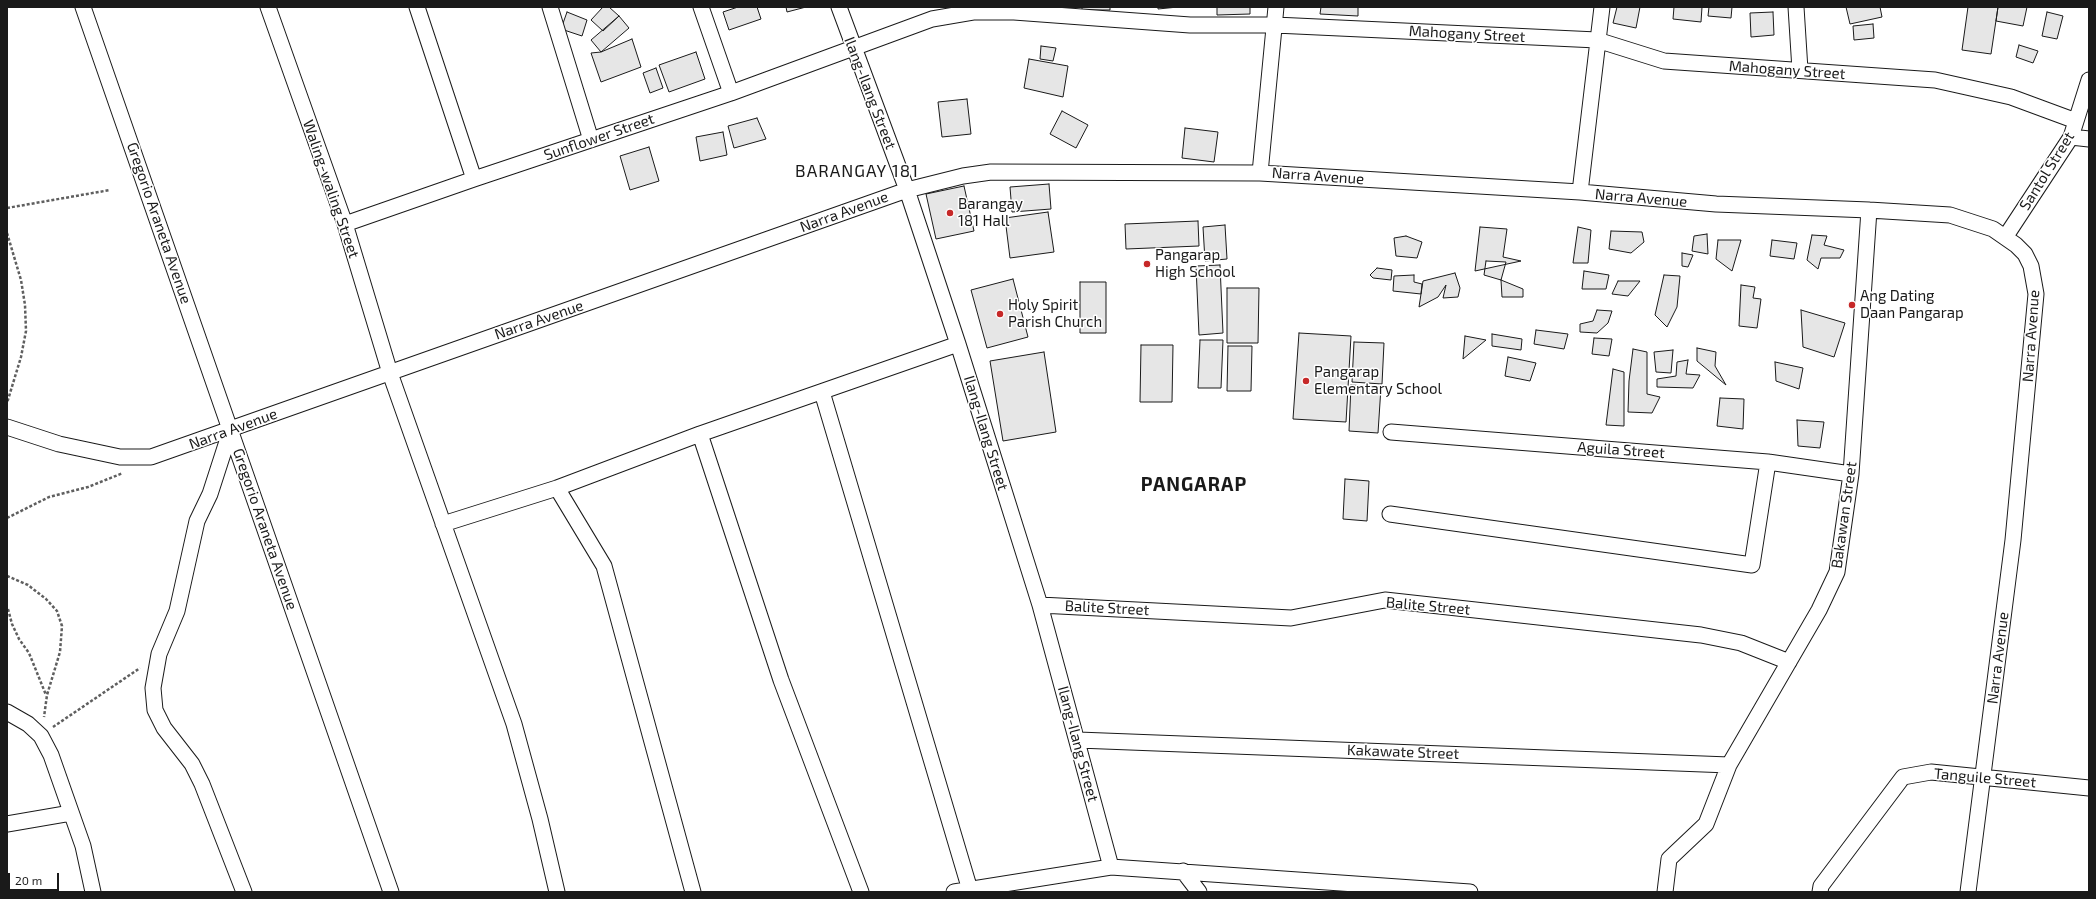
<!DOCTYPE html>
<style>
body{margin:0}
#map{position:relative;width:2096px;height:899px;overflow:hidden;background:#fff;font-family:"Exo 2",sans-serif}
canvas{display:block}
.frame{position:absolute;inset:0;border:8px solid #1a1a1a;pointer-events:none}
.scale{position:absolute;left:8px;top:873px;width:51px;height:18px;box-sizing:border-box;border:2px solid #1a1a1a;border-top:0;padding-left:5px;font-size:12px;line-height:14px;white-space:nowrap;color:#1a1a1a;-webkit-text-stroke:3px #fff;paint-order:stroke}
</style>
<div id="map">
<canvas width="2096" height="899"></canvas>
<div class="frame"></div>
<div class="scale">20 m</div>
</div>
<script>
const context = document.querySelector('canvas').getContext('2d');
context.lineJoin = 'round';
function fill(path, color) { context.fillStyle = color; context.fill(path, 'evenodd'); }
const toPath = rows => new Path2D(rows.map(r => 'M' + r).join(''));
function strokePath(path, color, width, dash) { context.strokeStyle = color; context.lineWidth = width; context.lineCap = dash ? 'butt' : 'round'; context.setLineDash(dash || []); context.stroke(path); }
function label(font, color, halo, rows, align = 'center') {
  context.font = font + ' "Exo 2",sans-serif'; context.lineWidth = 3; context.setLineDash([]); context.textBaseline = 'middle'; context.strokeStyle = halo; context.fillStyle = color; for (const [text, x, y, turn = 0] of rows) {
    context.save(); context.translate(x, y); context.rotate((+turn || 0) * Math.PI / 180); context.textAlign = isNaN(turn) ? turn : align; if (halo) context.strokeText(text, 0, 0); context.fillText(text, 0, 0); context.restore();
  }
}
const building = toPath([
 [603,7,609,7,619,16,603,31,591,20,603,7],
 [738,7,757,7,761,19,729,30,723,12,738,7],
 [786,7,806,7,787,12,786,7],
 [1082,7,1110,7,1110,10,1082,10,1082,7],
 [1158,7,1178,7,1158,9,1158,7],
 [1217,7,1250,7,1250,14,1217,15,1217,7],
 [1321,7,1358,7,1358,16,1320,14,1321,7],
 [1617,7,1640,7,1636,28,1613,23,1617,7],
 [1674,7,1702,7,1701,22,1673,19,1674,7],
 [1709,7,1732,7,1731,18,1708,16,1709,7],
 [1846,7,1880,7,1882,17,1850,24,1846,7],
 [1968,7,1998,7,1991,54,1962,50,1968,7],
 [1998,7,2027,7,2023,26,1996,21,1998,7],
 [567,12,587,20,582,36,561,29,567,12],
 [1773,12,1774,35,1751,37,1750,13,1773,12],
 [2047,12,2063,16,2057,39,2042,36,2047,12],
 [619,16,629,28,601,52,591,40,619,16],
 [1873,24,1874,38,1854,40,1853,26,1873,24],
 [632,39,641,67,601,82,591,53,601,52,632,39],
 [2019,45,2038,51,2033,63,2016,57,2019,45],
 [1041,46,1056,48,1053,61,1040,59,1041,46],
 [696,52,705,79,669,92,659,65,696,52],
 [1029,59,1068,66,1063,97,1024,88,1029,59],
 [656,68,663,88,650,93,643,73,656,68],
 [967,99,971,134,942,137,938,102,967,99],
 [1062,111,1088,125,1076,148,1050,134,1062,111],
 [757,118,766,139,734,148,728,126,757,118],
 [1185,128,1218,132,1214,162,1182,158,1185,128],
 [723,132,727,155,700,161,696,137,723,132],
 [649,147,659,181,630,190,620,156,649,147],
 [1049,184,1051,209,1012,212,1010,187,1049,184],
 [964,186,974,231,936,239,926,194,964,186],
 [1048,212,1054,252,1010,258,1005,218,1048,212],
 [1198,221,1199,246,1126,249,1125,224,1198,221],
 [1225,225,1227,259,1205,261,1203,227,1225,225],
 [1480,227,1507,229,1503,257,1521,261,1475,271,1480,227],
 [1578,227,1591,230,1588,263,1573,263,1578,227],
 [1611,231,1642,232,1644,242,1631,253,1609,249,1611,231],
 [1707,234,1708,254,1692,251,1694,236,1707,234],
 [1812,235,1827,236,1824,245,1844,250,1840,258,1821,258,1818,269,1807,260,1812,235],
 [1406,236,1422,242,1417,258,1396,256,1394,238,1406,236],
 [1718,240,1741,240,1732,271,1716,259,1718,240],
 [1772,240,1797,243,1794,259,1770,256,1772,240],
 [1682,253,1693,255,1688,267,1682,266,1682,253],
 [1486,261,1506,262,1501,280,1484,275,1486,261],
 [1220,265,1223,333,1199,335,1196,266,1220,265],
 [1377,268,1392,270,1391,280,1373,278,1370,275,1377,268],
 [1584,271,1609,275,1606,289,1582,289,1584,271],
 [1455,273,1460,288,1458,297,1443,298,1446,285,1438,297,1419,307,1423,281,1455,273],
 [1414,275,1414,282,1422,284,1421,294,1393,291,1394,276,1414,275],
 [1664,275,1680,276,1677,307,1667,327,1655,315,1664,275],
 [1013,279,1028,337,987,348,971,290,1013,279],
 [1501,280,1523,289,1523,297,1502,297,1501,280],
 [1618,281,1640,281,1628,296,1612,294,1618,281],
 [1080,282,1106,282,1106,333,1080,333,1080,282],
 [1741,285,1755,287,1753,298,1761,299,1757,328,1739,326,1741,285],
 [1227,288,1259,288,1258,343,1227,343,1227,288],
 [1597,310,1612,311,1608,323,1597,333,1580,332,1580,324,1593,321,1597,310],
 [1801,310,1845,323,1834,357,1803,347,1801,310],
 [1536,330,1568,334,1564,349,1534,344,1536,330],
 [1299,333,1351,336,1346,422,1293,419,1299,333],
 [1492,334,1522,339,1521,350,1492,346,1492,334],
 [1465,336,1486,340,1463,359,1465,336],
 [1594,338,1612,339,1609,356,1592,354,1594,338],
 [1200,340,1223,340,1221,388,1198,388,1200,340],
 [1354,342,1384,343,1382,384,1352,382,1354,342],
 [1141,345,1173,345,1172,402,1140,402,1141,345],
 [1228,346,1252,346,1251,391,1227,391,1228,346],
 [1697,348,1716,352,1715,366,1726,385,1697,361,1697,348],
 [1633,349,1647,352,1647,394,1660,397,1652,413,1628,412,1629,381,1633,349],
 [1673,350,1671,373,1656,372,1654,352,1673,350],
 [1044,352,1056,432,1003,441,990,361,1044,352],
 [1508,357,1536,363,1530,381,1505,376,1508,357],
 [1688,360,1686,374,1700,375,1693,388,1657,387,1657,379,1676,376,1677,362,1688,360],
 [1775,362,1803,368,1799,389,1776,381,1775,362],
 [1613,369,1624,372,1624,426,1606,425,1613,369],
 [1351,385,1381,387,1378,433,1349,431,1351,385],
 [1720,398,1744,399,1743,429,1717,426,1720,398],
 [1797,420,1824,422,1820,448,1798,446,1797,420],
 [1345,479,1369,481,1367,521,1343,519,1345,479]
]);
const path = toPath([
 [7,208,110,190],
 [7,233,21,280,25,305,26,331,21,357,7,403],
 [7,518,49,497,88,487,123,473],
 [7,576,28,585,46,599,57,611,62,626,60,652,47,695,44,717],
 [8,609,12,624,19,639,29,653,46,695],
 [53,727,140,668]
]);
const minor = toPath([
 [83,7,391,892],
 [268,7,345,224,390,373,514,724,540,819,557,892],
 [417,7,474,179],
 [550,7,591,140],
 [701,7,731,93],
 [839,7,907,190,958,344,1040,605,1111,867],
 [1796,7,1800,70],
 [2071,137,2089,139],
 [1260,173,1276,7],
 [1580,192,1602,7],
 [345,224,474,179,731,93,932,19,973,12,1014,12,1190,25,1275,25,1597,40,1664,61,1935,80,2011,97,2076,121],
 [2006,236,2071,137,2089,80],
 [822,392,970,890],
 [7,427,59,444,120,457,151,457,907,190,963,176,991,172,1260,173,1580,192,1716,204,1869,210,1950,215,1993,229,2016,245,2025,254,2031,266,2036,294,2013,540,1968,892],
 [231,429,210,494,197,521,177,611,159,654,153,688,155,710,164,728,192,764,202,784,244,892],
 [1391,432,1768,462,1851,474],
 [700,434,781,680,861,892],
 [557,488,604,566,693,892],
 [1390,514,1752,565,1768,462],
 [443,524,557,488,700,434,958,344],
 [1040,605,1291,618,1385,600,1701,635,1741,643,1789,662],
 [7,712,28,724,41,736,51,755,83,846,93,892],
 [1078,740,1729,765],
 [7,824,71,813],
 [1183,871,1199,892],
 [954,892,1111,867,1470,892],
 [1665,892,1669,859,1706,824,1729,765,1819,610,1837,572,1851,474,1869,210],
 [1820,892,1821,886,1903,777,1931,772,2089,788]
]);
const markers = [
 [950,213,4,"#c62828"],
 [1147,264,4,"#c62828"],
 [1852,305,4,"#c62828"],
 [1000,314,4,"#c62828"],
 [1306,381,4,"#c62828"]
];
const streetNames = [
 ["Mahogany Street",1467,34,3],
 ["Mahogany Street",1787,70,4],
 ["Ilang-Ilang Street",870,93,69],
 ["Sunflower Street",599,137,-19],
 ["Santol Street",2047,171,-58],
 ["Narra Avenue",1318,176,4],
 ["Waling-waling Street",331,189,71],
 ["Narra Avenue",1641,198,5],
 ["Narra Avenue",844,212,-20],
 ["Gregorio Araneta Avenue",159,223,71],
 ["Narra Avenue",539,320,-19],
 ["Narra Avenue",2031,336,-86],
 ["Narra Avenue",233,429,-20],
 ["Ilang-Ilang Street",986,433,73],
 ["Aguila Street",1621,450,4],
 ["Bakawan Street",1844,515,-82],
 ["Gregorio Araneta Avenue",265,529,71],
 ["Balite Street",1428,606,5],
 ["Balite Street",1107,608,3],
 ["Narra Avenue",1998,658,-83],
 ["Ilang-Ilang Street",1078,744,75],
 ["Kakawate Street",1403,752,2],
 ["Tanguile Street",1985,778,5]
];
const poiNames = [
 ["Barangay",958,204],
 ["181 Hall",958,221],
 ["Pangarap",1155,255],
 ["High School",1155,272],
 ["Ang Dating",1860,296],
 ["Daan Pangarap",1860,313],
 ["Holy Spirit",1008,305],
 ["Parish Church",1008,322],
 ["Pangarap",1314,372],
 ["Elementary School",1314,389]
];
const quarterNames = [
 ["BARANGAY 181",857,171]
];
const districtNames = [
 ["PANGARAP",1194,485]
];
fill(building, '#e6e6e6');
strokePath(building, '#1a1a1a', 1);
strokePath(minor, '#1a1a1a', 17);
strokePath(path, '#5f5f5f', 2.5, [3, 2]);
strokePath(minor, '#fff', 15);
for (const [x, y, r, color] of markers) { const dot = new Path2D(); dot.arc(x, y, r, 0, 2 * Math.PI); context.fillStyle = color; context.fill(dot); strokePath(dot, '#fff', 1.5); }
label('15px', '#1a1a1a', '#fff', streetNames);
label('15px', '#1a1a1a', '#fff', poiNames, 'left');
context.letterSpacing = '1px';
label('17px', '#1a1a1a', '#fff', quarterNames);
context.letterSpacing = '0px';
context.letterSpacing = '1px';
label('bold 19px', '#1a1a1a', '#fff', districtNames);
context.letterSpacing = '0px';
</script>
